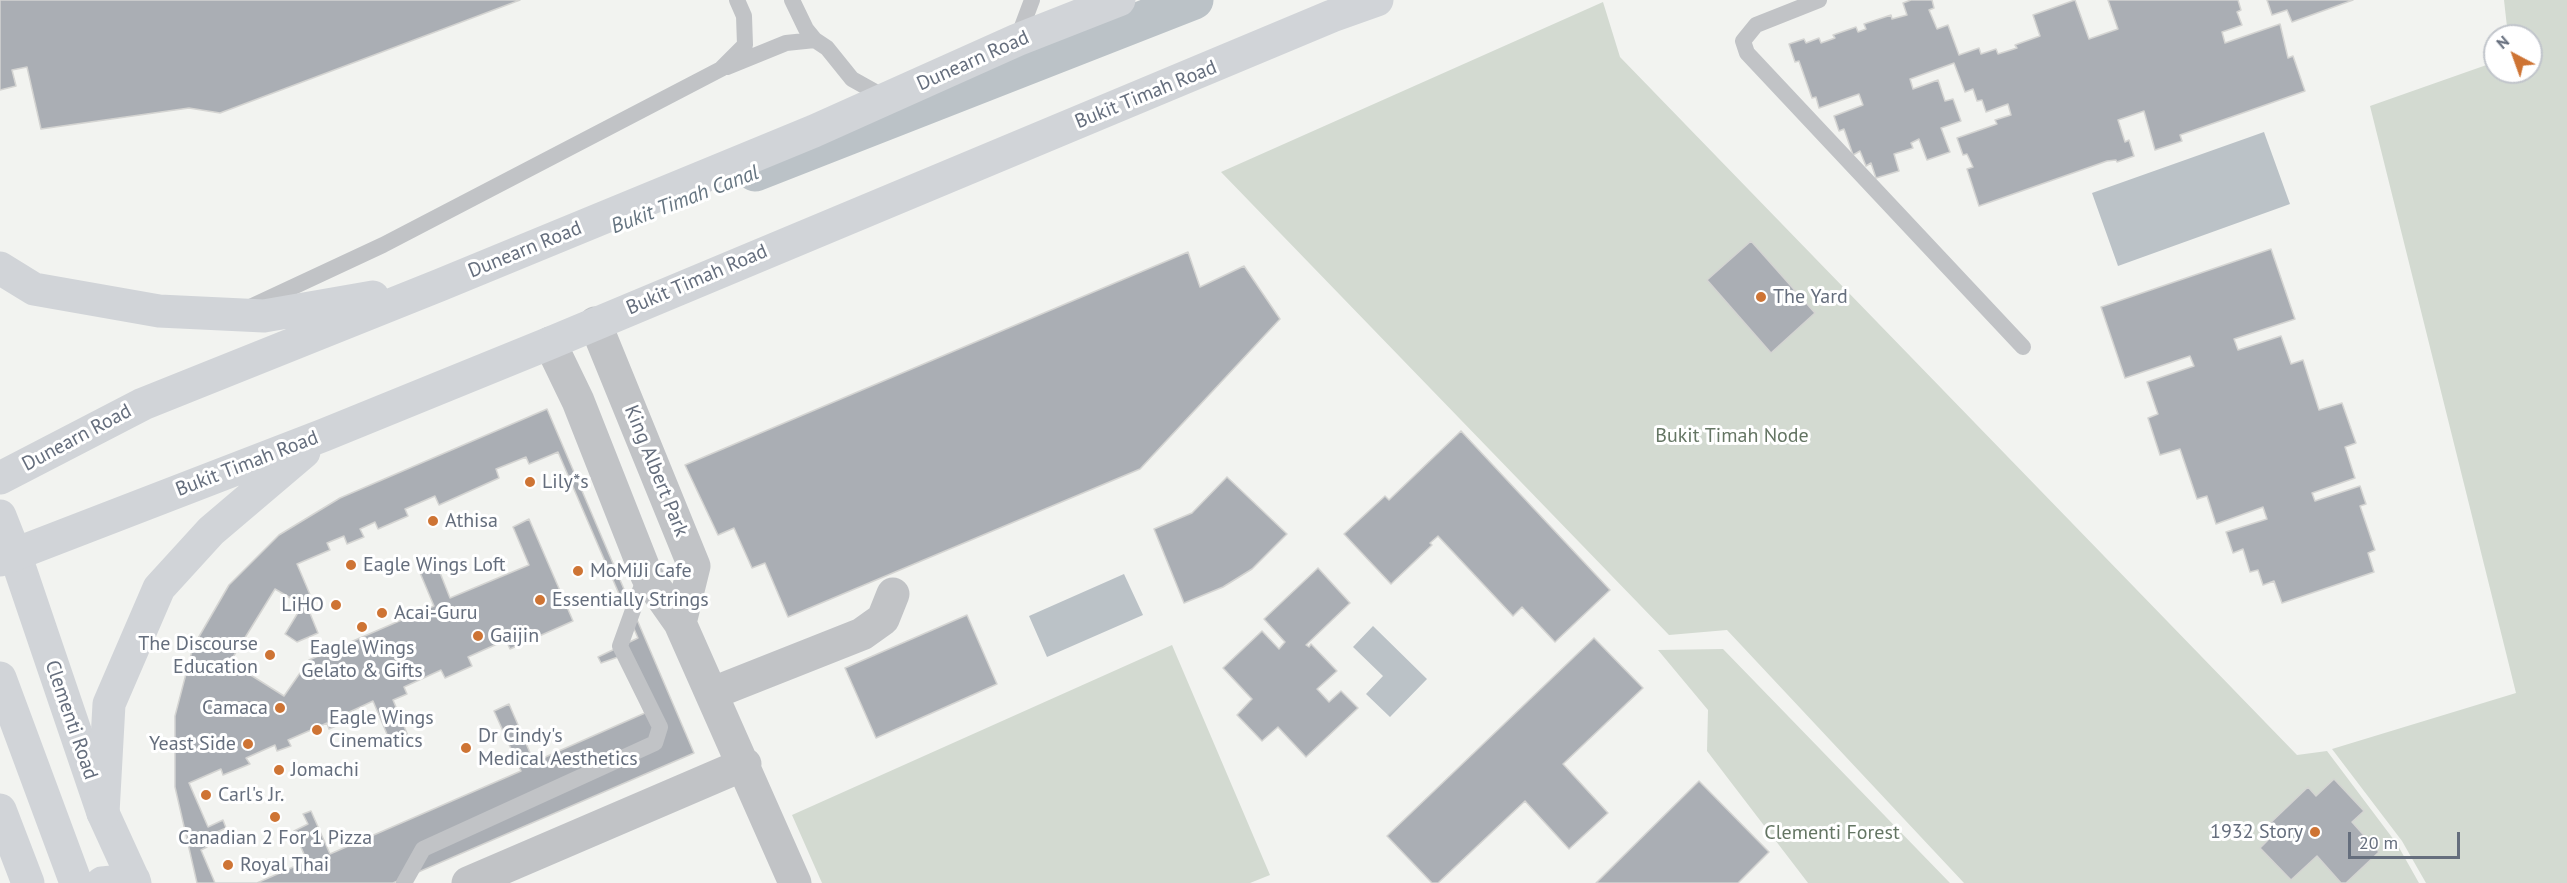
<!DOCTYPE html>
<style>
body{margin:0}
#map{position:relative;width:2567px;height:883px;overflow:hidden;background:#f2f3f0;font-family:"PT Sans",sans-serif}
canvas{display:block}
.north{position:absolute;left:2483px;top:24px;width:60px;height:60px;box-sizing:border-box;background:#fff;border:2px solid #c1c5cb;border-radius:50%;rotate:319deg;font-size:16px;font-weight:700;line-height:24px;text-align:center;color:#656e7d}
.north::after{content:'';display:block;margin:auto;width:21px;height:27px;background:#ce7434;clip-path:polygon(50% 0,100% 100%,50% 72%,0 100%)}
.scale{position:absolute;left:2348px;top:832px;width:112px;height:27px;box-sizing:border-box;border:3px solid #656e7d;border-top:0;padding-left:8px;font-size:18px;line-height:21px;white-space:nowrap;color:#656e7d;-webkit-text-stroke:4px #fff;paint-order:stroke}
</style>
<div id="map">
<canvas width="2567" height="883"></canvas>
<div class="north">N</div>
<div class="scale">20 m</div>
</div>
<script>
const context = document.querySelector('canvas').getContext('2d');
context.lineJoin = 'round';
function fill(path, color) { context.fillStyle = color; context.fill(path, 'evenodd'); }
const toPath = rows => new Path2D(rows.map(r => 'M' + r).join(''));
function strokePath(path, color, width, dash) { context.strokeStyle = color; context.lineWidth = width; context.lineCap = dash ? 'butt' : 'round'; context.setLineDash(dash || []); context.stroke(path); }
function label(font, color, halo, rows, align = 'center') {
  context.font = font + ' "PT Sans",sans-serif'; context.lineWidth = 6; context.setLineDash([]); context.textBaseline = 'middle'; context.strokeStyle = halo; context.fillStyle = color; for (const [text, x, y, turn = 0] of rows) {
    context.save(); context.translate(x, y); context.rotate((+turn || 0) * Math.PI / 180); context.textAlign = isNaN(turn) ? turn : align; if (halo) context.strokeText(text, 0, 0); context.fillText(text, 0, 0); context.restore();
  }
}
const green = toPath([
 [2504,0,2567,0,2567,883,2426,883,2402,841,2332,749,2516,693,2370,106,2495,62,2495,72,2531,72,2531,36,2508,36],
 [1603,2,1620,57,2297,755,2327,751,2397,844,2419,883,1964,883,1727,630,1669,635,1221,172],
 [1172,645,1270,875,1250,883,822,883,792,815],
 [1723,649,1950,883,1808,883,1707,751,1708,710,1658,650]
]);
const water = toPath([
 [2264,132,2290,204,2118,266,2092,193],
 [1124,574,1143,615,1047,657,1029,616],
 [1373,626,1427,679,1390,717,1366,694,1383,676,1353,647]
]);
const canal = toPath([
 [755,172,1194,0]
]);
const building = toPath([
 [0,0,520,0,220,113,189,108,41,129,27,67,12,70,16,86,0,90,0,0],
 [1911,0,1932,0,1934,8,1929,10,1937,29,1948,25,1959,55,1979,48,1981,54,1996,49,1998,54,2017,48,2015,45,2040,36,2033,15,2075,0,2089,39,2118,29,2108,0,2238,0,2241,10,2237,12,2242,25,2222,32,2225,43,2280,24,2288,58,2293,56,2305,91,2180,135,2182,141,2155,150,2144,111,2118,120,2125,142,2129,140,2134,156,2117,162,2116,160,2107,161,1979,206,1967,169,1973,167,1967,154,1963,155,1957,138,1997,124,1995,120,2011,115,2008,104,1986,112,1982,100,1977,101,1973,89,1965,92,1954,63,1910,79,1913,89,1938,80,1945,101,1953,99,1961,121,1941,128,1950,152,1927,160,1919,139,1911,143,1913,148,1894,154,1899,171,1876,178,1871,163,1866,166,1860,151,1853,155,1844,129,1839,131,1834,116,1863,105,1859,94,1819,108,1816,97,1812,98,1799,61,1795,62,1789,44,1804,39,1806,43,1819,38,1821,43,1835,38,1833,35,1856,27,1858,32,1866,29,1864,24,1891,15,1892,19,1907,15,1903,3,1911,0],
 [2267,0,2353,0,2292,22,2287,10,2272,15,2267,0],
 [1751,241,1815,313,1771,353,1707,280,1751,241],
 [2271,249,2295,319,2234,339,2238,350,2281,336,2291,364,2303,360,2319,410,2342,403,2356,443,2345,447,2355,478,2312,493,2315,501,2360,486,2366,504,2360,506,2375,550,2368,553,2374,572,2282,603,2274,581,2263,585,2258,570,2250,572,2243,549,2233,553,2226,532,2267,519,2263,507,2216,524,2207,496,2197,499,2180,449,2160,455,2148,418,2158,414,2147,382,2194,366,2190,356,2125,378,2101,307,2271,249],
 [1188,252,1200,287,1244,266,1280,319,1140,469,788,617,765,563,752,568,734,528,718,535,685,465,1188,252],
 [547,409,694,753,393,883,197,883,175,787,175,716,193,647,229,585,279,535,340,498,547,409],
 [1461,431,1610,590,1555,642,1522,607,1513,616,1438,536,1430,543,1432,545,1391,584,1344,534,1385,496,1389,500,1461,431],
 [558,452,638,638,598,657,601,663,621,656,645,713,534,762,509,704,494,711,521,771,330,854,311,811,303,814,308,824,294,831,307,861,257,883,215,883,201,850,207,847,203,838,226,828,223,820,208,827,189,783,221,769,223,775,250,764,246,758,275,745,277,751,291,746,288,740,327,723,329,729,343,723,341,716,373,701,392,746,409,738,393,700,407,694,404,687,441,670,445,678,472,666,468,657,506,640,510,649,573,621,529,519,513,527,529,565,450,598,435,560,418,568,434,606,309,660,284,696,230,662,275,589,294,600,299,611,285,634,297,642,318,633,307,606,314,604,297,564,330,550,327,543,344,536,347,544,364,537,360,529,375,522,378,529,408,516,405,509,435,496,439,505,499,478,496,469,526,457,529,464,558,452],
 [1227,477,1287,534,1252,569,1223,587,1184,603,1154,529,1192,513,1227,477],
 [1318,568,1350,603,1306,645,1309,647,1311,644,1337,671,1317,689,1329,702,1341,691,1358,708,1306,757,1278,727,1262,741,1237,715,1252,699,1223,668,1262,631,1279,649,1285,642,1264,619,1318,568],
 [967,615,997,684,876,738,845,668,967,615],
 [1594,638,1643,688,1563,764,1608,813,1569,849,1525,801,1438,883,1432,883,1387,836,1594,638],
 [2334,779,2364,811,2352,822,2379,852,2346,883,2341,883,2317,856,2291,880,2260,848,2272,836,2265,828,2308,787,2316,796,2334,779],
 [1699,781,1769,852,1738,883,1596,883,1699,781]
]);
const service = toPath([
 [792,0,806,29,815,40,827,48,852,79,886,98],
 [1819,0,1756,25,1743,41,1747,53,2023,347],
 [1017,40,1032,0],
 [727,67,786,43,815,40],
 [248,308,383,245,721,69,745,45,744,16,737,0],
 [404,883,423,849,655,743,660,727,620,646,646,574]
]);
const minor = toPath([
 [595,323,694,566,680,623],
 [550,343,578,401,647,576,680,623,795,883],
 [713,693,862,634,883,619,893,594],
 [468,883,745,764]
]);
const primary = toPath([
 [15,554,103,813,135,883],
 [0,678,76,883],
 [0,810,28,883],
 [102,883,134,880]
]);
const trunk = toPath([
 [0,268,34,289,159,311,264,316,373,297],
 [0,478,143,404,440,285,814,131,1017,40,1119,0],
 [0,516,15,554],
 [0,560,324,435,550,343,1332,16,1377,0],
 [103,813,109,704,159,588,211,531,304,452]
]);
const markers = [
 [1761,297,6,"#ce7434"],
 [530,482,6,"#ce7434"],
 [433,521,6,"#ce7434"],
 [351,565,6,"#ce7434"],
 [578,571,6,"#ce7434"],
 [540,600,6,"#ce7434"],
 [336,605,6,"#ce7434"],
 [382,613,6,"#ce7434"],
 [362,627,6,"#ce7434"],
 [478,636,6,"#ce7434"],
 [270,655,6,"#ce7434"],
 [280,708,6,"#ce7434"],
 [317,730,6,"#ce7434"],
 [248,744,6,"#ce7434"],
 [466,748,6,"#ce7434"],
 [279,770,6,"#ce7434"],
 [206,795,6,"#ce7434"],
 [275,817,6,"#ce7434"],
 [2315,832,6,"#ce7434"],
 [228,865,6,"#ce7434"]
];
const streetNames = [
 ["Dunearn Road",973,61,-24],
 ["Bukit Timah Road",1146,95,-22],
 ["Dunearn Road",525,250,-22],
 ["Bukit Timah Road",697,280,-23],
 ["Dunearn Road",77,438,-28],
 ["Bukit Timah Road",247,464,-21],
 ["King Albert Park",656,471,68],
 ["Clementi Road",71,720,71]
];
const poiNames = [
 ["The Yard",1773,297],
 ["Lily*s",542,482],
 ["Athisa",445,521],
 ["Eagle Wings Loft",363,565],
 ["MoMiJi Cafe",590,571],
 ["Essentially Strings",552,600],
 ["LiHO",324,605,"right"],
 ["Acai-Guru",394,613],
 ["Gaijin",490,636],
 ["The Discourse",258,644,"right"],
 ["Education",258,667,"right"],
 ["Eagle Wings",362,648,"center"],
 ["Gelato & Gifts",362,671,"center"],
 ["Camaca",268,708,"right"],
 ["Eagle Wings",329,718],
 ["Cinematics",329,741],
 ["Dr Cindy's",478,736],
 ["Medical Aesthetics",478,759],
 ["Yeast Side",236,744,"right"],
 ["Jomachi",291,770],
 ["Carl's Jr.",218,795],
 ["1932 Story",2303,832,"right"],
 ["Canadian 2 For 1 Pizza",275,838,"center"],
 ["Royal Thai",240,865]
];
const parkNames = [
 ["Bukit Timah Node",1732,436],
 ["Clementi Forest",1832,833]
];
const waterNames = [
 ["Bukit Timah Canal",685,200,-21]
];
fill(green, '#d3dad1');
fill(water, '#bbc2c7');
strokePath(canal, '#bbc2c7', 39);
fill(building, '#aaaeb4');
strokePath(building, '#d4d4d2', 1.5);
strokePath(service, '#c1c3c6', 16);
strokePath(minor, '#c1c3c6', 33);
strokePath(primary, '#d1d4d8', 33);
strokePath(trunk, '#d1d4d8', 33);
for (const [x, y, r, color] of markers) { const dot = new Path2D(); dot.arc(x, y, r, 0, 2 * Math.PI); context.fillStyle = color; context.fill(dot); strokePath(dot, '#fff', 2); }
label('20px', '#656e7d', '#fff', streetNames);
label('20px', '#656e7d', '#fff', poiNames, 'left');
label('20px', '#647563', '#fff', parkNames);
label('italic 21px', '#667581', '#fff', waterNames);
</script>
